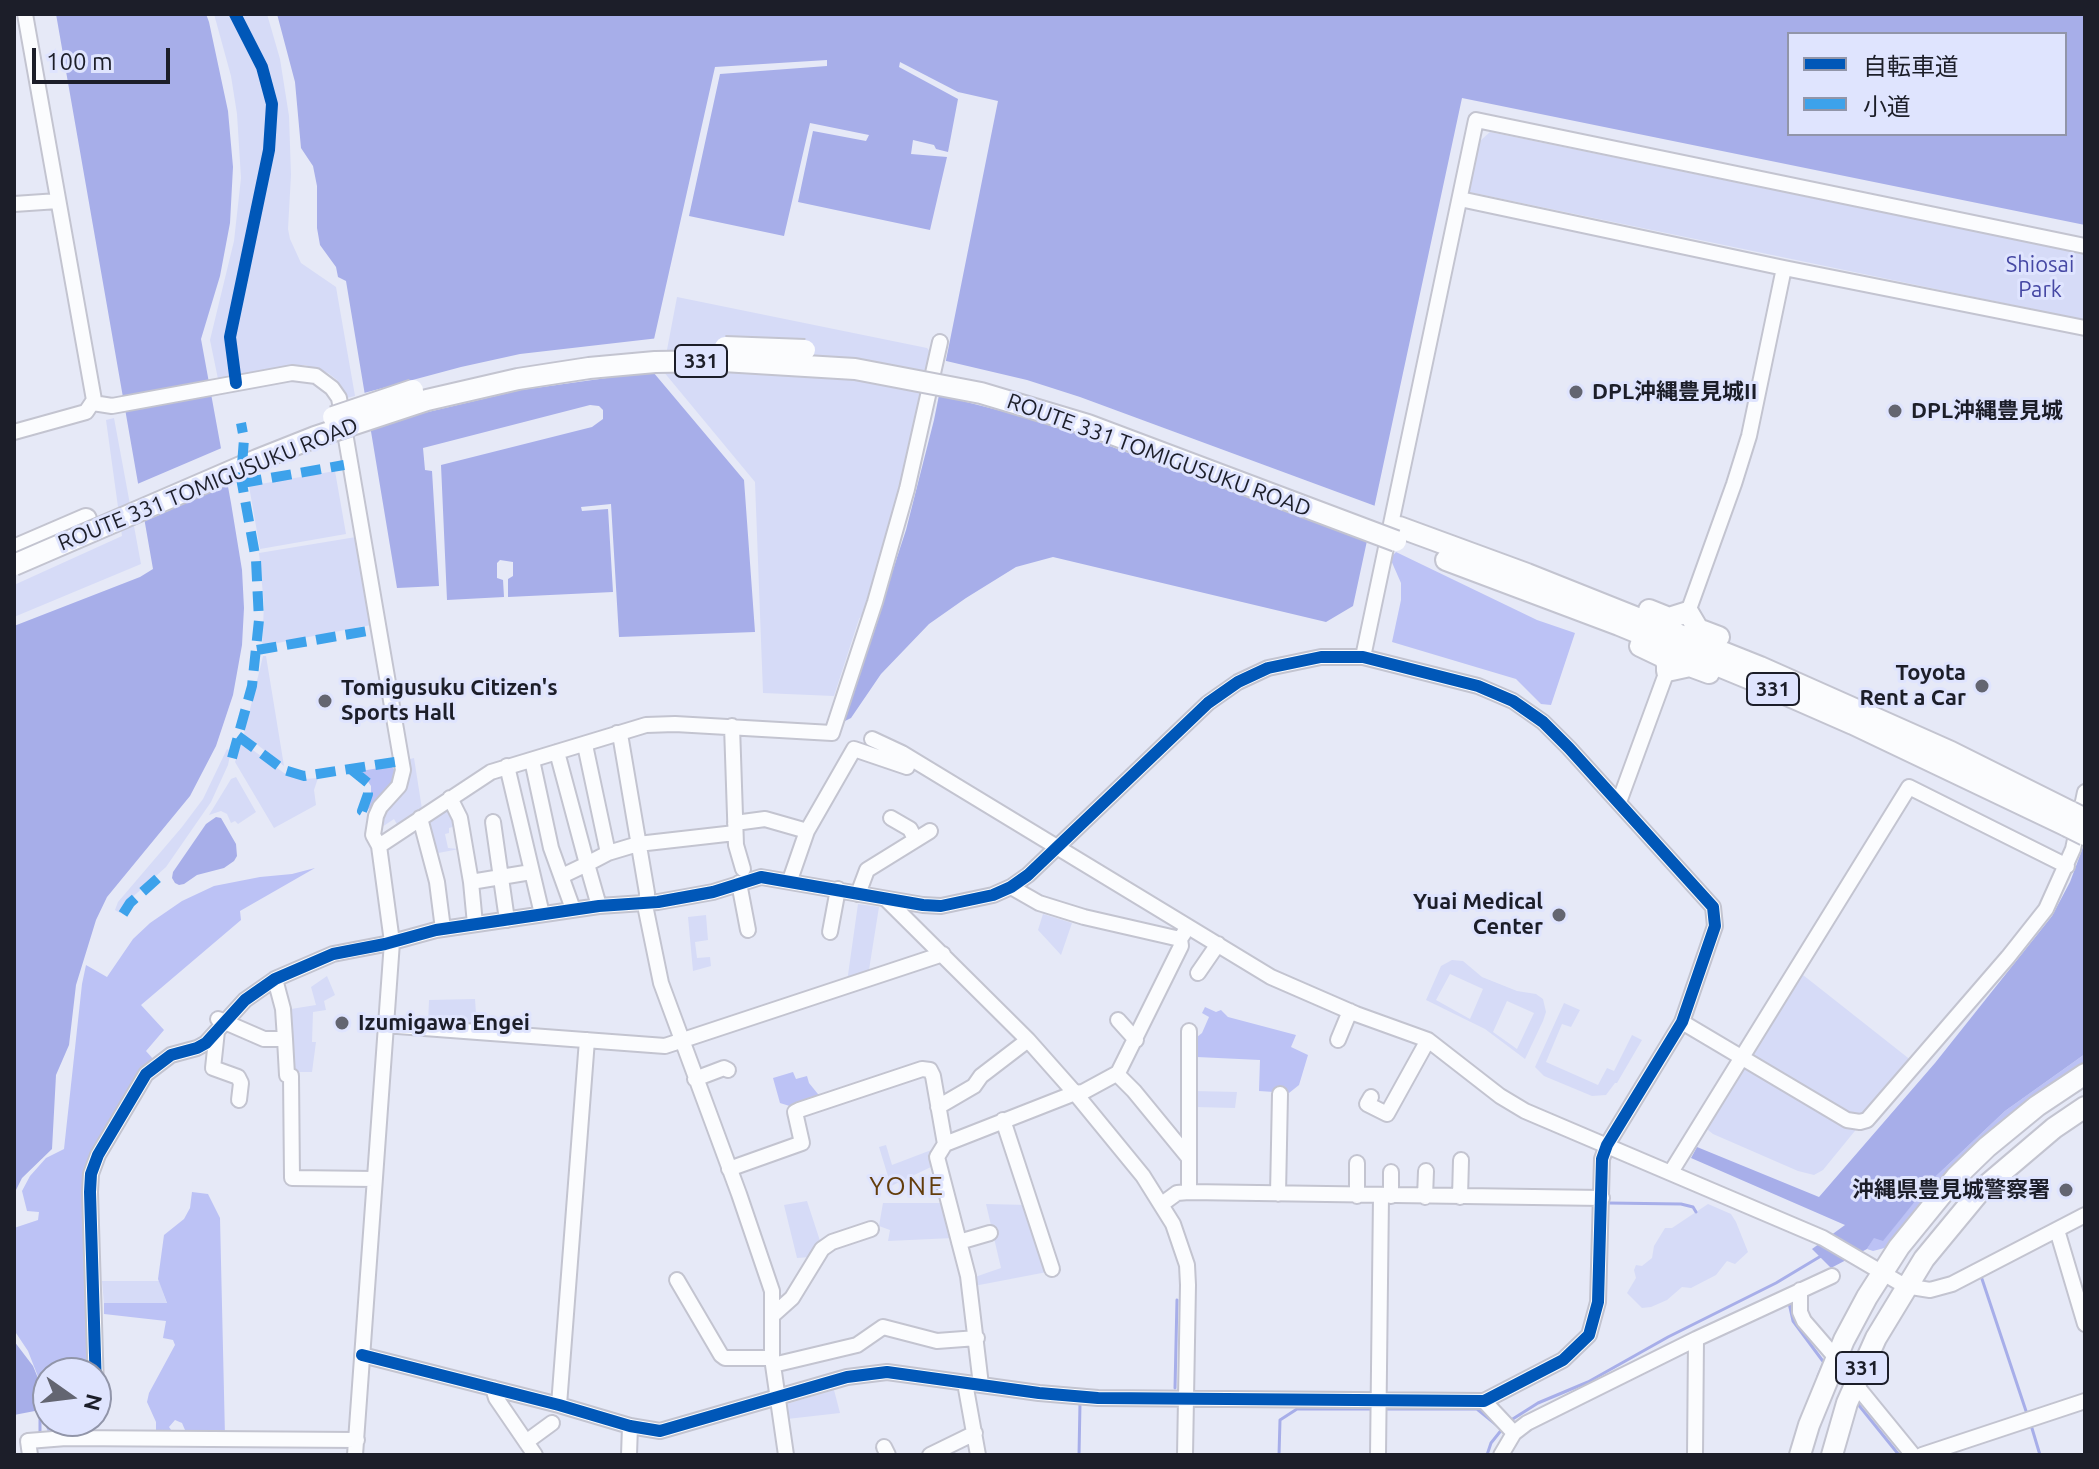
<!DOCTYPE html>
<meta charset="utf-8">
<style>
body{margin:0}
#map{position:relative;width:2099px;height:1469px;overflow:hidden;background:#e6e9f7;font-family:Ubuntu,"Noto Sans JP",sans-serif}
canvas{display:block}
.frame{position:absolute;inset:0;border:16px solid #1c1e29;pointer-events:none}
.legend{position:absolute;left:1787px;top:32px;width:280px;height:104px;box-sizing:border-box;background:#dfe4fe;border:2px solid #9195a9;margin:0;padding:10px 14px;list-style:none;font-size:24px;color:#1c1e29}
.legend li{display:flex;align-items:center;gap:16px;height:40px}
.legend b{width:40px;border:2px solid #9195a9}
.north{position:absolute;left:32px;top:1357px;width:80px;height:80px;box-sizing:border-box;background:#dfe4fe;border:2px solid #9195a9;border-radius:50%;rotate:104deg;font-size:22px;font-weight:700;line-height:32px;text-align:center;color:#1c1e29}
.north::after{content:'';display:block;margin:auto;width:28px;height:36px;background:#636571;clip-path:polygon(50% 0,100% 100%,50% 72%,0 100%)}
.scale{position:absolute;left:32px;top:48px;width:138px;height:36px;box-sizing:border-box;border:4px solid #1c1e29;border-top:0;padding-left:10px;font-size:24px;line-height:28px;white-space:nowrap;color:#1c1e29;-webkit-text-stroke:6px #dfe4fe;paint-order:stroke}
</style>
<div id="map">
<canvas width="2099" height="1469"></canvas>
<div class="frame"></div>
<ul class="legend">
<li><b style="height:10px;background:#0057b8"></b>自転車道</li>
<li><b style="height:10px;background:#3da2eb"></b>小道</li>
</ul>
<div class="north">N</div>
<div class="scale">100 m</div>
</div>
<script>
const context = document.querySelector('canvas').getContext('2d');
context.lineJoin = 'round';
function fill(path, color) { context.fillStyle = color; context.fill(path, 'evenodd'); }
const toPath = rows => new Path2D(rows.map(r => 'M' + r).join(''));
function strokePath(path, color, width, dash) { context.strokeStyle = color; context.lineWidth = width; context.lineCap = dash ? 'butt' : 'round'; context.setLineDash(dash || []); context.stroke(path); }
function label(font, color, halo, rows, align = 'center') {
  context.font = font + ' Ubuntu,"Noto Sans JP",sans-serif'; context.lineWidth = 6; context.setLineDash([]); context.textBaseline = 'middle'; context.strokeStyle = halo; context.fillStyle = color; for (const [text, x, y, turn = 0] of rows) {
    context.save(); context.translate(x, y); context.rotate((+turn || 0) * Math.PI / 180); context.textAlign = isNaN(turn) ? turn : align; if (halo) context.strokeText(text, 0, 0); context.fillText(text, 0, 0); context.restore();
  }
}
const green = toPath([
 [214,14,267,14,280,59,289,116,291,175,288,229,290,239,301,263,336,287,355,396,347,398,337,380,328,373,305,365,218,379,210,340,234,241,241,178,237,114,231,76],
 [1490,132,2085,254,2085,320,1469,192,1480,141],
 [677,297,927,348,932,354,915,431,869,605,859,619,834,696,763,693,755,482,663,371],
 [114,418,141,564,14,617,14,585,122,536,106,420],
 [335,471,346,534,260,549,249,486],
 [356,537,371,625,262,646,264,605,259,553],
 [263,656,266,656,284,766,244,734],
 [242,742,284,773,305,779,318,778,314,790,316,805,274,828,235,762],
 [227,749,231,751,228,765,211,802,166,867,127,902,120,913,115,910,118,902,182,827,203,799],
 [414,758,422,809,398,826,394,819,382,827,385,809,407,785,410,773,410,759],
 [236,777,256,812,238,824,235,821,231,823,227,814,221,811,209,815,231,779],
 [447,807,456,826,449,828,449,833,445,834,448,848,459,849,433,854,423,822],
 [858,904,879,907,868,976,847,982],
 [1043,914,1072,923,1061,955,1038,930],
 [706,915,708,940,695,942,697,958,710,957,711,966,693,971,688,917],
 [1452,960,1463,961,1482,977,1517,991,1536,994,1543,999,1546,1012,1543,1021,1525,1059,1485,1029,1426,1000,1441,966],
 [1450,974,1483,989,1470,1019,1436,1000],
 [1507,1001,1534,1013,1517,1049,1493,1032],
 [1803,975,1912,1061,1823,1170,1814,1175,1798,1171,1713,1134,1708,1130,1708,1124],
 [327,976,335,995,324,1001,326,1010,313,1012,312,1042,316,1042,312,1072,291,1072,291,1009,316,1005,311,987],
 [475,999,477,1028,428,1025,429,1000],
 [1564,1003,1580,1010,1571,1027,1562,1024,1546,1062,1598,1085,1607,1068,1614,1071,1632,1035,1642,1040,1617,1083,1615,1083,1606,1095,1592,1096,1544,1076,1535,1067],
 [1194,1091,1237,1092,1235,1108,1196,1107],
 [886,1145,892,1165,934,1149,931,1167,891,1186,879,1147],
 [807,1201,822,1247,810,1257,797,1258,784,1205],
 [883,1203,944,1203,953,1238,888,1241,890,1230,879,1226],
 [986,1204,1028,1205,1047,1272,974,1286,972,1278,1001,1268],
 [1708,1204,1731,1214,1736,1222,1748,1252,1735,1264,1727,1261,1716,1275,1691,1288,1682,1287,1667,1300,1651,1307,1642,1308,1627,1293,1636,1278,1634,1270,1636,1265,1642,1266,1652,1258,1654,1246,1665,1228,1672,1228],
 [102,1281,159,1281,167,1304,104,1303],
 [834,1390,840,1413,787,1419,783,1405]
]);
const forest = toPath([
 [1396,552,1537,620,1575,633,1551,705,1541,704,1516,679,1392,642,1401,600,1401,583,1390,558],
 [391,766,396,771,392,783,367,811,365,809,371,797,371,786,361,771],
 [315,868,240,911,241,920,141,1005,164,1030,146,1051,154,1060,94,1157,95,1373,48,1373,48,1421,72,1421,58,1435,49,1435,40,1410,44,1392,28,1351,14,1330,14,1228,38,1220,39,1212,27,1211,22,1191,30,1176,46,1158,64,1149,82,984,86,965,107,977,133,939,150,923,182,901,214,886,260,877,292,874],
 [1205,1007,1216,1012,1221,1010,1228,1017,1296,1035,1291,1047,1308,1055,1299,1085,1289,1093,1259,1091,1260,1060,1197,1057,1197,1037,1202,1033,1209,1017,1202,1013],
 [2085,1054,2085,1063,2009,1116,1970,1150,1892,1246,1873,1251,1867,1249,1874,1237,1883,1240,1934,1178,2005,1111],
 [793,1072,796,1079,807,1076,809,1083,822,1099,796,1108,780,1103,773,1078],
 [192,1192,208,1194,220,1218,225,1437,188,1437,182,1423,175,1420,169,1427,174,1434,156,1435,156,1422,147,1402,149,1393,175,1345,173,1340,163,1338,166,1321,104,1314,104,1303,167,1303,158,1279,164,1235,184,1219,190,1208]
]);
const water = toPath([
 [56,14,206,14,209,22,228,111,233,167,230,223,220,276,201,339,231,503,242,570,244,608,242,645,233,695,216,746,190,796,107,897,96,920,76,985,69,1045,56,1075,52,1149,22,1178,14,1194,14,626,140,577,153,569],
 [277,14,2085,14,2085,225,1462,98,1353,606,1326,622,1053,557,1016,567,966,598,929,624,881,674,851,718,843,722,906,530,934,420,998,101,958,92,900,62,899,67,958,99,948,152,936,149,934,145,913,140,911,154,947,157,930,230,798,202,813,131,866,141,869,135,810,123,784,236,689,216,720,74,827,66,827,60,715,67,648,366,744,480,755,632,619,637,611,504,581,507,582,511,608,509,613,592,508,597,508,579,513,576,513,562,500,560,497,563,497,578,503,580,504,597,447,600,441,465,592,427,603,419,603,410,599,406,590,405,423,448,425,470,432,471,439,586,397,588,346,281,338,277,336,267,320,245,317,228,317,186,313,166,301,148,295,82],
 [1789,34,2065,34,2065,134,1789,134],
 [216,817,221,818,236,844,237,856,234,861,224,868,197,875,184,884,179,885,175,883,172,878,173,872,206,824],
 [2085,842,2085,1054,2005,1111,1934,1178,1883,1241,1874,1238,1867,1249,1831,1268,1812,1249,1845,1225,1691,1158,1697,1147,1819,1197,1935,1063,2052,916,2070,882],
 [14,1341,33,1366,44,1393,40,1410,14,1415]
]);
const pier = toPath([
 [659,338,653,365,660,373,621,376,521,390,407,417,367,431,361,394,364,393,461,367,520,354],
 [942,360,1027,380,1080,397,1378,507,1370,543,1072,432,1021,416,935,394],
 [224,447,231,483,141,523,135,485]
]);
const stream = toPath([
 [1608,1203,1681,1204,1693,1207,1696,1212],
 [1982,1279,2027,1414],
 [1789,1303,1793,1321,1825,1364],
 [1818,1376,1824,1362],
 [1175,1388,1177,1300],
 [1857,1403,1899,1455],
 [1385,1409,1477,1409,1499,1427],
 [40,1410,40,1435],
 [1508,1422,1538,1403,1588,1382,1668,1337,1776,1283,1821,1256],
 [2031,1425,2040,1455],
 [1079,1455,1080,1403],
 [1279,1455,1280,1420,1297,1409,1373,1409],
 [1487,1455,1491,1443,1503,1428]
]);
const minor = toPath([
 [1460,199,1784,268,2085,328],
 [14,204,58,201],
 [93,403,112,406,292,373,316,376,332,388,339,398,403,770,399,786,380,807,376,816,373,835,379,846],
 [14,432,86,412,94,400,25,14],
 [1688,612,1734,484,1749,436,1784,268],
 [1363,657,1476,120,2085,246],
 [732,726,736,845,743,869],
 [617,733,621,740,647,893,646,910,661,983,739,1194,772,1291,772,1358,786,1455],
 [872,739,902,753,1271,977,1356,1014,1428,1040,1500,1096,1525,1111,1823,1238,1905,1286,1930,1290,1952,1284,2085,1215],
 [585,745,608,853],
 [557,752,587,864,608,853,638,844,735,833],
 [532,760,551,848,573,909],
 [507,766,542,914],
 [450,798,460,818,471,882,531,872],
 [1619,802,1667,671],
 [420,818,437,882,443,929],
 [891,818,910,829,915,839],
 [493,822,507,920],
 [735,823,765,819,807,831],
 [562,876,587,864,599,906],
 [790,880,807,831,854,749,907,767],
 [471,882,475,924],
 [739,883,748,930],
 [1011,887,1039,903,1084,917,1180,939,1184,933],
 [858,894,867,870,930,831],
 [887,900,1028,1040,1075,1093,1143,1176,1173,1224,1187,1265,1188,1285,1185,1455],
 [830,932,838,889],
 [1198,973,1218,944],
 [275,979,283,1009,285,1039],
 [218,1019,264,1039,285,1039,287,1075,291,1076,292,1178,374,1179],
 [1118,1020,1136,1040],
 [1682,1022,1847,1120,1860,1122,1867,1120,2008,957,2046,909,2073,849,2085,792],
 [384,1025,665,1046,943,954],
 [217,1031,213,1068,238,1077,241,1083,239,1100],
 [1338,1040,1350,1011],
 [1117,1074,1134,1091,1189,1158],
 [695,1079,724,1068,728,1070],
 [1371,1097,1367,1104,1387,1114,1428,1040],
 [938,1107,974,1086,981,1076,1028,1040],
 [1003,1120,1052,1269],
 [729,1169,802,1143,795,1112,799,1110,922,1069,930,1070,933,1076,945,1144],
 [1671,1172,1909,787,2067,866],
 [1189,1192,1189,1031],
 [1278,1194,1280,1094],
 [1357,1196,1357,1163],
 [1391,1196,1391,1172],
 [1425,1197,1426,1171],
 [1460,1197,1461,1160],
 [1162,1204,1177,1193,1189,1192,1602,1198],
 [2057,1230,2085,1324],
 [959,1242,990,1233],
 [677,1280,721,1355,725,1358,772,1358],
 [1800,1290,1800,1312,1804,1321,1836,1358],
 [773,1315,792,1298,822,1249,832,1242,871,1229],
 [773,1365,857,1345,883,1327,937,1341,977,1338],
 [965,1383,978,1455],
 [1855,1384,1913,1455],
 [981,1385,968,1276,937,1157,945,1144,1075,1093,1083,1092,1118,1073,1181,946,1180,939],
 [96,1388,90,1192,91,1174,98,1155,146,1074,171,1055,197,1048,206,1043,245,1000,275,979,333,954,385,944,436,930,599,906,658,902,713,892,761,877,923,905,941,906,993,895,1011,887,1028,875,1208,703,1238,682,1268,668,1321,657,1363,657,1478,686,1513,701,1543,722,1569,748,1713,907,1715,926,1682,1022,1607,1145,1602,1159,1598,1302,1589,1335,1563,1360,1484,1401,1098,1398,1039,1393,887,1372,847,1377,660,1431,630,1426,559,1405,362,1355],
 [493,1388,496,1398,535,1455],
 [1484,1401,1514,1433],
 [559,1405,587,1040],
 [66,1438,79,1421],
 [526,1442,552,1423],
 [884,1447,888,1455],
 [30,1455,28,1441,66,1438,357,1440],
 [355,1455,392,942,379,846,491,772,646,725,675,724,832,733,875,602,907,489,940,342],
 [629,1455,630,1426],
 [930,1455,975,1433],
 [1378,1455,1381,1196],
 [1501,1455,1514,1433,1527,1423,1696,1339,1832,1276],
 [1695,1455,1696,1339],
 [1922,1455,2085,1401]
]);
const highway = toPath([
 [1399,527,1527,574,1760,667,1951,752,2071,812],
 [14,550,86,519],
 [1446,560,1619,625,1755,681,1853,724,2067,826],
 [1649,610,1669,618,1688,612,1698,629,1719,637],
 [1640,646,1663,657,1667,663,1667,671,1690,666,1709,673],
 [1800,1455,1809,1425,1844,1340,1867,1297,1899,1247,1956,1177,1987,1147,2037,1106,2085,1074],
 [1832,1455,1847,1403,1876,1338,1924,1259,1981,1190,2054,1128,2085,1107]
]);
const highwayBridge = toPath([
 [725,347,805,350],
 [333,417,413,390],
 [14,565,257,460,315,437,427,400,518,379,589,368,655,362,723,361,855,369,981,393,1088,425,1396,541],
 [2071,812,2085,819],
 [2067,826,2085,835]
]);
const quiet = toPath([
 [242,483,344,465],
 [257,650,373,630],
 [238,736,284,770,304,776,395,762],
 [232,758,252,686,259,620,256,560,241,478,244,439,241,423],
 [352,770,368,783,368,794,362,811,369,815],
 [123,914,130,903,158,878]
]);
const cycleway = toPath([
 [235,14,262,67,272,104,269,150,230,337,236,383],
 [96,1388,90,1192,91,1174,98,1155,146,1074,171,1055,197,1048,206,1043,245,1000,275,979,333,954,385,944,436,930,599,906,658,902,713,892,761,877,923,905,941,906,993,895,1011,887,1028,875,1208,703,1238,682,1268,668,1321,657,1363,657,1478,686,1513,701,1543,722,1569,748,1713,907,1715,926,1682,1022,1607,1145,1602,1159,1598,1302,1589,1335,1563,1360,1484,1401,1098,1398,1039,1393,887,1372,847,1377,660,1431,630,1426,559,1405,362,1355]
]);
const markers = [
 [1576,392,8,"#636571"],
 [1895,411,8,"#636571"],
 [1982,686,8,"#636571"],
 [325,701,8,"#636571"],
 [1559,915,8,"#636571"],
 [342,1023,8,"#636571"],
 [2066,1190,8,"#636571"]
];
const shields = [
 [701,361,52],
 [1773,689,52],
 [1862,1368,52]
];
const shieldNames = [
 ["331",701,361],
 ["331",1773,689],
 ["331",1862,1368]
];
const parkNames = [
 ["Shiosai",2040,265],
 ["Park",2040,290]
];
const poiNames = [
 ["DPL沖縄豊見城II",1592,392],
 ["DPL沖縄豊見城",1911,411],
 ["Toyota",1966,673,"right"],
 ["Rent a Car",1966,698,"right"],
 ["Tomigusuku Citizen's",341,688],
 ["Sports Hall",341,713],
 ["Yuai Medical",1543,902,"right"],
 ["Center",1543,927,"right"],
 ["Izumigawa Engei",358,1023],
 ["沖縄県豊見城警察署",2050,1190,"right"]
];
const streetNames = [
 ["ROUTE 331 TOMIGUSUKU ROAD",1159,455,20],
 ["ROUTE 331 TOMIGUSUKU ROAD",208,484,-22]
];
const quarterNames = [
 ["YONE",907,1186]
];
fill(green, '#d6dbf7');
fill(forest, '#bcc2f5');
fill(water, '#a7aee9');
fill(pier, '#e6e9f7');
strokePath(stream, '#a7aee9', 3);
strokePath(minor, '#c3c4d0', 18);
strokePath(highway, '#c3c4d0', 24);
strokePath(minor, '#fbfcfe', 14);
strokePath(highway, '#fbfcfe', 20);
strokePath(highwayBridge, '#c3c4d0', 24, []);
strokePath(highwayBridge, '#fbfcfe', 20);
strokePath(quiet, '#3da2eb', 10, [20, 10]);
strokePath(cycleway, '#0057b8', 12);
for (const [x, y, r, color] of markers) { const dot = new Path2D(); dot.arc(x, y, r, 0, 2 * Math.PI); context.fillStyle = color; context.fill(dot); strokePath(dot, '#dfe4fe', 3); }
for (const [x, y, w] of shields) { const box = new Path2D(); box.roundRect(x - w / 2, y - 16, w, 32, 6); context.fillStyle = '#dfe4fe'; context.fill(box); strokePath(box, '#1c1e29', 2); }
label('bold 20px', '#1c1e29', null, shieldNames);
label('22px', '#4648a4', '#dfe4fe', parkNames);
label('bold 22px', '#1c1e29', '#dfe4fe', poiNames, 'left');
label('22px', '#1c1e29', '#dfe4fe', streetNames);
context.letterSpacing = '2px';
label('26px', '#633d0c', '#dfe4fe', quarterNames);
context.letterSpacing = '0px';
</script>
